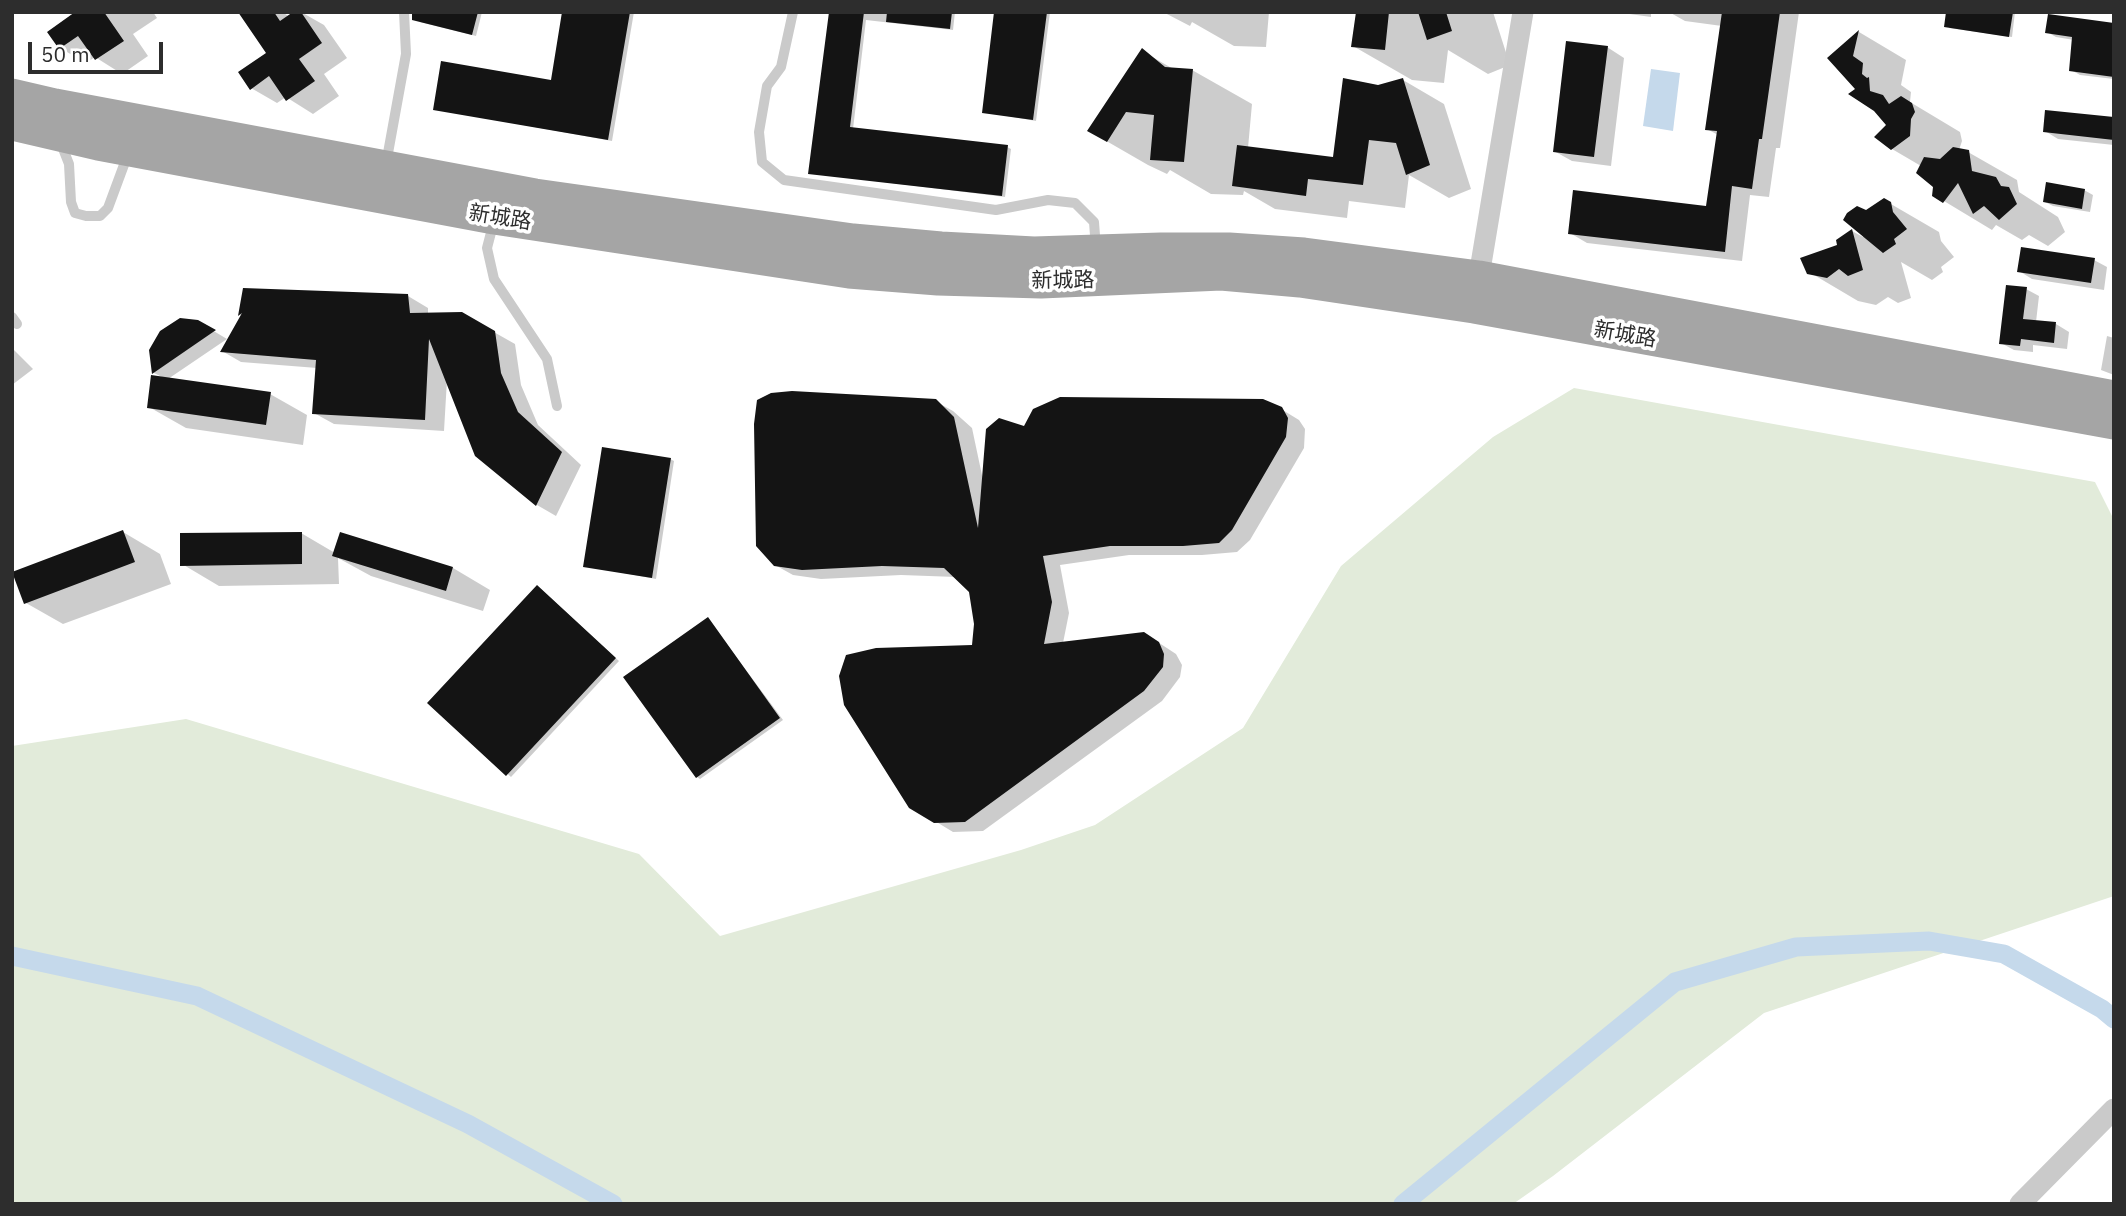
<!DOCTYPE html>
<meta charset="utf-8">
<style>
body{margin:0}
#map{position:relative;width:2126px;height:1216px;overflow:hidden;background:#fff;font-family:"IBM Plex Sans",sans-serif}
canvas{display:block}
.frame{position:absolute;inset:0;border:14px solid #2d2d2d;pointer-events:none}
.scale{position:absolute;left:28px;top:42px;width:135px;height:32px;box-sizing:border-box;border:4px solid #2d2d2d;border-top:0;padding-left:9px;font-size:21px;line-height:24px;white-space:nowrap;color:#2d2d2d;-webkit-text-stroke:5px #fff;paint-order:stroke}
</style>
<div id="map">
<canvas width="2126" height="1216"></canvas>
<div class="frame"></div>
<div class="scale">50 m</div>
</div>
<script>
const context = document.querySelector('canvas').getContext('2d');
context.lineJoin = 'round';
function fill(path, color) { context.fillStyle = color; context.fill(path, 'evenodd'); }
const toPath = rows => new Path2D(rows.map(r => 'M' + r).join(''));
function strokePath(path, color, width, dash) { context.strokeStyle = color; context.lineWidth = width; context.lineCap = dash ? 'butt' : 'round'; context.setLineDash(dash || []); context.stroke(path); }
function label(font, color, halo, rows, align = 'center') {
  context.font = font + ' "IBM Plex Sans","Noto Sans SC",sans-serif'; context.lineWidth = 7; context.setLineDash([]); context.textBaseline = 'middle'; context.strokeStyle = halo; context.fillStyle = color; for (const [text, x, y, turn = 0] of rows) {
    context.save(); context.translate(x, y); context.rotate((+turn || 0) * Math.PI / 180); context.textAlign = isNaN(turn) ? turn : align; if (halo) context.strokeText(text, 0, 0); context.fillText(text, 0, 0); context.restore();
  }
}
const green = toPath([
 [1574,388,2095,482,2114,520,2114,896,1764,1013,1553,1176,1513,1204,12,1204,12,746,186,719,639,854,720,936,1021,850,1095,825,1243,728,1341,566,1493,437]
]);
const water = toPath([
 [1651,69,1680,73,1673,131,1643,126]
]);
const shadow = toPath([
 [77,12,153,12,157,18,133,34,148,56,122,74,95,57,86,63,60,48,49,32],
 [251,12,282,12,290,17,296,12,301,12,324,25,347,58,324,74,339,96,313,114,286,97,277,103,251,88,269,53],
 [419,12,482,12,476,36,420,22],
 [564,12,634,12,612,141,435,109,552,82],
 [830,12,955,12,953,30,866,20,853,129,1007,147,1011,149,1005,197,810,173],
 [996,12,1050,12,1036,121,984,112],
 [1163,12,1269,12,1266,47,1234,46,1192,22,1190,26],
 [1357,12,1493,12,1510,65,1488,74,1448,50,1444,83,1412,80,1353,46],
 [1615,12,1651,12,1651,17],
 [1669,12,1799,12,1780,148,1776,148,1769,197,1750,195,1742,261,1587,243,1570,233,1707,208,1718,135,1707,129,1722,26,1685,21],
 [1948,12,2015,12,2012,37,1949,28],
 [2114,25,2114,79,2080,75,2071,70,2074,40,2056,37,2047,32],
 [1859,32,1906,60,1901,85,1911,92,1910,102,1960,132,1962,141,1959,150,1968,152,2017,180,2019,192,2058,217,2065,232,2048,246,2029,235,2022,240,1996,225,1992,230,1934,195,1935,186,1921,166,1892,149,1889,126,1829,58],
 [1607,47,1624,58,1611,166,1572,161,1554,151],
 [1142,51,1175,70,1192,70,1252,104,1248,148,1335,159,1378,87,1403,80,1444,104,1471,189,1449,198,1409,175,1405,208,1349,201,1347,218,1275,209,1244,191,1243,195,1211,194,1170,170,1167,174,1148,165,1089,131],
 [2114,119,2114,145,2058,139,2045,131],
 [2084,190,2093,195,2090,212,2053,206,2045,202],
 [1884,200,1939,232,1941,241,1954,257,1941,267,1943,272,1932,280,1901,262,1911,298,1898,303,1888,297,1876,305,1858,301,1809,272,1852,231,1863,237,1867,212],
 [2094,260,2107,267,2104,290,2032,279,2019,271],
 [2026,289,2039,296,2036,322,2056,324,2069,332,2067,349,2033,345,2033,352,2014,350,2001,343],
 [244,290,408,296,428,308,428,314,462,314,515,344,521,385,538,425,581,465,556,516,537,505,476,455,447,380,444,431,334,424,314,413,317,368,241,362,222,351,242,316,240,315],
 [197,321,227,339,168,379,270,394,307,415,303,445,186,428,149,407,164,378,154,373,151,351],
 [2107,336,2114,338,2114,375,2101,370],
 [12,348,33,369,12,385],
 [935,401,953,411,972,428,983,480,1024,428,1281,409,1299,420,1305,429,1304,448,1250,540,1237,552,1202,555,1129,555,1060,565,1069,613,1063,643,1144,633,1176,654,1182,665,1180,677,1162,701,983,831,953,832,910,806,973,646,976,624,971,591,956,577,901,575,821,579,793,575,775,565],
 [670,459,674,461,656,579,585,566],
 [123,532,160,554,171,584,63,624,26,603],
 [301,533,335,553,453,568,490,590,483,611,371,576,338,558,339,584,219,586,182,564],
 [541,589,619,661,511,777,430,703],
 [708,619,783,720,700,779,697,777]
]);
const canal = toPath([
 [12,956,197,996,468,1124,613,1204],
 [1403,1204,1675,982,1796,947,1929,941,2004,954,2102,1009,2114,1019]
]);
const building = toPath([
 [75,12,104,12,124,41,95,60,78,36,59,49,47,32],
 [238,12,274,12,280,21,293,12,301,12,322,43,299,59,315,81,286,101,269,76,250,90,238,72,266,53],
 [412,12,478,12,472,35,412,20],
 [562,12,630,12,608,140,433,110,441,61,551,80],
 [829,12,864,12,850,127,1008,145,1002,196,808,174],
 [887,12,952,12,950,29,886,22],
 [994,12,1047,12,1033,120,982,113],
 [1356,12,1389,12,1385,50,1351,47],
 [1418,12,1446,12,1452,31,1427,40],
 [1722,12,1780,12,1762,139,1759,139,1752,189,1732,186,1725,252,1568,234,1573,190,1706,206,1717,131,1705,130],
 [1946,12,2013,12,2009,37,1944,27],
 [2048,14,2114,23,2114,77,2069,71,2072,37,2045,33],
 [1859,30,1853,56,1863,63,1862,74,1867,78,1869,77,1870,91,1883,95,1889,104,1901,96,1912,103,1915,112,1911,119,1910,136,1891,150,1874,137,1886,125,1874,111,1848,94,1855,89,1827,58],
 [1566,41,1608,46,1594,157,1553,152],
 [1142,48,1165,67,1193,69,1184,162,1150,160,1154,115,1126,112,1107,142,1087,131],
 [1343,78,1378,85,1403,78,1430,165,1406,175,1396,143,1369,140,1363,185,1308,179,1306,196,1232,186,1237,145,1333,157],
 [2045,110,2114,117,2114,140,2043,132],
 [1953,147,1969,150,1972,171,1996,177,2001,186,2009,187,2017,204,1999,220,1984,206,1973,214,1958,183,1943,203,1932,196,1933,187,1916,173,1924,157,1940,159],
 [2046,182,2085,189,2082,209,2043,202],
 [1884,198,1891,202,1893,212,1907,229,1894,239,1896,244,1883,253,1843,220,1847,213,1857,206,1866,210],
 [1852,229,1863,270,1848,276,1839,269,1827,278,1807,274,1800,258,1837,245,1836,240],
 [2021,247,2095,258,2091,283,2017,272],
 [2006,285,2027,287,2023,319,2056,322,2054,343,2021,339,2020,346,1999,344],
 [243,288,408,294,410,313,462,312,495,331,501,373,518,412,562,452,536,506,475,456,429,339,425,420,312,414,316,360,220,352,242,313,238,316],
 [180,318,198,320,216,330,152,374,149,350,160,331],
 [151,375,271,392,266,425,147,408],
 [792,391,936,399,954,417,978,528,986,429,999,418,1024,426,1033,409,1060,397,1263,399,1282,407,1288,418,1286,437,1232,530,1219,543,1183,546,1110,546,1043,556,1052,602,1044,644,1144,632,1159,642,1164,654,1163,667,1144,691,965,822,934,823,909,808,844,705,839,676,846,655,876,648,972,645,974,624,969,592,944,568,882,566,802,570,774,566,756,546,754,424,757,400,771,393],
 [602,447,671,458,652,578,583,567],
 [123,530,135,562,24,604,12,572],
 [302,532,302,564,180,566,180,533],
 [340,532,453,567,446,591,332,556],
 [537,585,616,658,506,776,427,703],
 [708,617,780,718,696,778,623,677]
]);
const lane = toPath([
 [793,12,781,67,767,86,759,132,762,162,784,180,996,210,1048,200,1075,203,1094,222,1096,249],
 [60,141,69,164,71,202,75,213,86,216,100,216,108,208,128,154],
 [386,164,406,54,404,12],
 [494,221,487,248,494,279,547,359,557,406],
 [12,317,17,324]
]);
const street = toPath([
 [1477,288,1523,12],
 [2020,1204,2114,1109]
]);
const primary = toPath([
 [12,95,55,105,535,195,853,240,941,248,1034,253,1161,249,1229,249,1304,254,1479,277,2114,397],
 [12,124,98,144,494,218,849,272,938,279,1041,282,1221,274,1300,281,1474,307,2114,423]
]);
const streetNames = [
 ["新城路",500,218,9],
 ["新城路",1063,281,-1],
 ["新城路",1625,335,10]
];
fill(green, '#e2ebda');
fill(water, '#c5d9eb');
fill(shadow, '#0003');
strokePath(canal, '#c5d9eb', 19);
fill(building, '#141414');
strokePath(lane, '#cacaca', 10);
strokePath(street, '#cacaca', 21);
strokePath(primary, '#a5a5a5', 33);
label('21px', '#2d2d2d', '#fff', streetNames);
</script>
